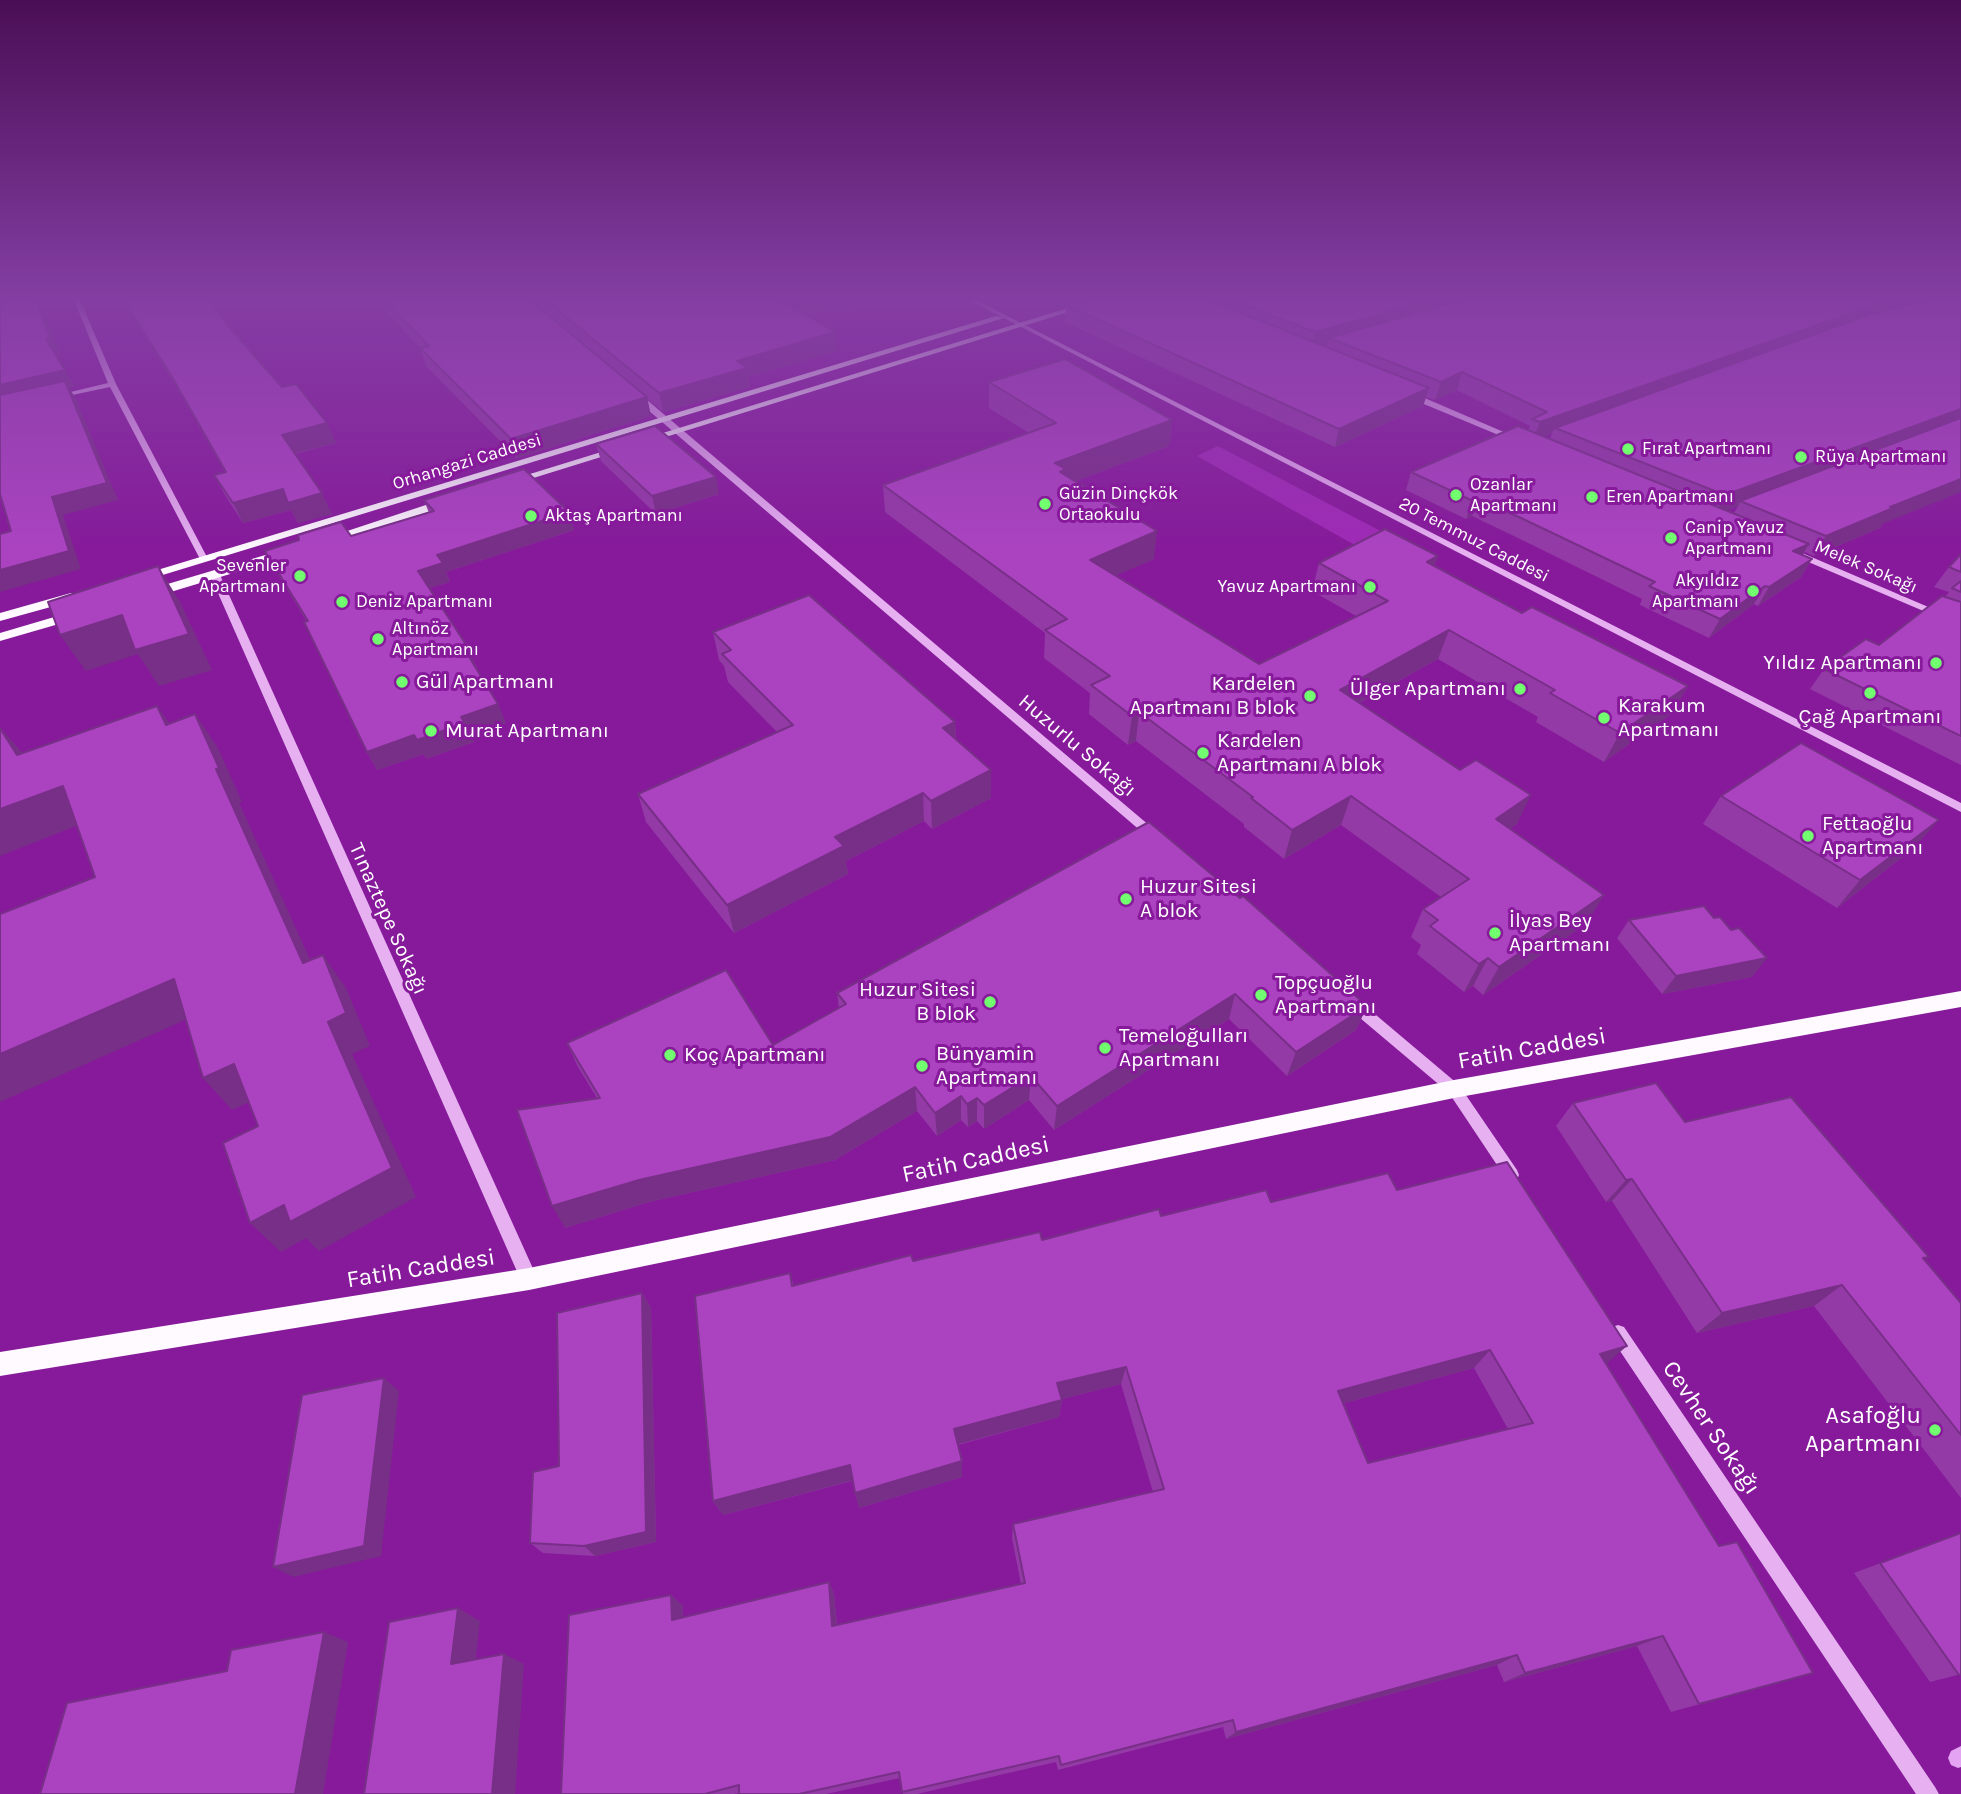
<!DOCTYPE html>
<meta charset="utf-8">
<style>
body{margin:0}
canvas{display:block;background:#861a9a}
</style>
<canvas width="1961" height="1794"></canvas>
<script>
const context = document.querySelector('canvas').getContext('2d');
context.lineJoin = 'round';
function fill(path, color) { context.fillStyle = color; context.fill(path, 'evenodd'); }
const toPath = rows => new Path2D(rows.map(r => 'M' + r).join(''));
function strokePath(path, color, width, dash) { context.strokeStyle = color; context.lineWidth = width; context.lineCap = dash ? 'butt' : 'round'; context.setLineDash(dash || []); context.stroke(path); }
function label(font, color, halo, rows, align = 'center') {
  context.font = font + ' Karla,sans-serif'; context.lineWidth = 6; context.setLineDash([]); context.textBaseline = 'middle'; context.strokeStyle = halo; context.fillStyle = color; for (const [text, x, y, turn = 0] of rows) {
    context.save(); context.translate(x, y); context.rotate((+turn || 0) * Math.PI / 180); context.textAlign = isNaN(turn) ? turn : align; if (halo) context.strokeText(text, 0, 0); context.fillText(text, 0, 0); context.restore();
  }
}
const green = toPath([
 [1218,446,1394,538,1367,552,1197,456]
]);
const stream = toPath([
 [1961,1746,1961,1767,1958,1768,1951,1765,1948,1758,1951,1751,1961,1746]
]);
const minor = toPath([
 [74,300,80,300,116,384,208,559,207,561,200,559,110,387,58,398,54,396,108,383,74,300],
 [969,300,976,300,1961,803,1961,812,969,300],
 [1407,393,1413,393,1520,439,1513,441,1407,397,1407,393],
 [634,394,640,394,1157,832,1159,835,1157,838,1149,838,634,398,634,394],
 [1795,550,1961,621,1961,627,1792,555,1792,551,1795,550],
 [215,572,220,575,535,1273,537,1279,535,1285,529,1287,523,1285,210,575,215,572],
 [1352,998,1357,999,1459,1085,1517,1170,1519,1175,1517,1180,1512,1182,1507,1180,1449,1093,1347,1007,1345,1003,1347,999,1352,998],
 [1618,1325,1624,1327,1935,1787,1939,1794,1916,1794,1612,1339,1610,1333,1612,1327,1618,1325]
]);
const major = toPath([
 [1094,300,1107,300,514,484,504,482,1094,300],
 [996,316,1004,318,143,581,133,581,131,578,996,316],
 [450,497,456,501,454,504,330,543,326,544,320,540,450,497],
 [289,548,295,552,293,555,154,597,149,598,142,594,144,591,289,548],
 [71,593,78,597,76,600,0,621,0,613,71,593],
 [78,610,85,614,83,617,0,641,0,633,78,610],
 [1961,991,1961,1007,1454,1098,529,1290,0,1376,0,1352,529,1268,1454,1080,1961,991]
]);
const wall = toPath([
 [123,300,213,300,214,301,211,302,230,328,282,387,336,443,295,454,332,514,298,523,291,510,243,523,225,495,214,475,225,472,182,396],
 [376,300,855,300,856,308,802,313,837,351,748,377,750,387,663,412,647,399,651,416,517,458,427,367,420,348],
 [1072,300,1961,300,1882,524,1880,528,1814,556,1805,552,1803,555,1812,559,1801,577,1758,606,1754,604,1709,638,1640,605,1642,599,1514,536,1472,516,1466,519,1406,490,1411,472,1528,430,1530,426,1457,390,1435,400,1426,397,1423,406,1335,447,1065,322,1066,305,1076,302],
 [1552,433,1550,439,1544,436],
 [1738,506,1734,513,1726,510],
 [989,382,1172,420,1169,446,1076,481,1154,559,1116,575,1259,664,1356,616,1312,591,1319,563,1438,556,1434,566,1522,613,1688,686,1671,714,1604,762,1536,722,1538,717,1438,659,1359,703,1517,824,1510,828,1587,923,1483,995,1473,986,1464,992,1417,954,1421,945,1411,937,1423,909,1441,897,1341,825,1284,859,1244,827,1244,824,1136,741,1128,745,1089,714,1090,693,1044,658,1045,633,885,512,883,485,1029,433,989,408],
 [596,444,719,494,656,514,601,461],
 [424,500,569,512,574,530,446,572,450,582,429,588,475,664,506,723,471,735,474,742,426,759,424,754,377,770,367,752,307,622,275,569,265,551,351,536,429,513],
 [1961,554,1961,765,1810,689,1824,669,1879,645,1945,597,1949,592,1934,587,1949,567],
 [713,632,955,722,956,739,991,798,932,829,924,821,846,861,848,874,734,933,646,822,638,794,777,732,728,682,724,666,719,660],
 [1721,796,1914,848,1837,908,1703,824],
 [1149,822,1367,1006,1356,1030,1287,1076,1229,1019,1054,1130,1029,1100,984,1129,977,1121,968,1127,961,1120,937,1136,917,1111,835,1160,649,1202,565,1228,597,1098,578,1067,567,1043,773,1045,839,1008,837,993],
 [1629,920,1752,977,1662,994,1617,938],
 [1573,1103,1685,1122,1924,1260,1961,1303,1961,1498,1814,1306,1697,1333,1612,1201,1606,1202,1556,1126],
 [1397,1190,1606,1364,1719,1546,1813,1673,1671,1712,1637,1646,1504,1682,1497,1665,1226,1739,1223,1727,1058,1770,1056,1762,917,1794,903,1794,902,1792,900,1778,826,1794,739,1794,739,1793,734,1794,561,1794,671,1595,683,1606,683,1617,829,1582,834,1594,837,1625,1021,1584,1012,1538,1013,1524,1153,1492,1121,1384,1062,1399,1059,1417,958,1445,962,1461,962,1477,859,1508,852,1481,723,1515,713,1501,790,1273,794,1286,913,1261,1042,1240,1161,1216,1271,1202],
 [1474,1368,1508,1429,1368,1463,1344,1403],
 [642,1293,651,1308,656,1542,595,1556,543,1553,530,1543,559,1466],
 [1961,1533,1961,1674,1930,1682,1854,1573]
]);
const shadedWall = toPath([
 [36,300,39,300,60,354,56,355,46,339],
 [776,300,855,300,856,308,778,315],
 [1432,300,1487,300,1329,338,1327,345,1311,349,1315,332],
 [1894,300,1921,300,1916,308,1555,428,1552,433,1533,440,1540,422,1863,309],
 [835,332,837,351,748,377,750,387,663,412,659,393,737,361],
 [65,370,75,386,69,388,75,397,118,500,63,515,81,569,0,592,0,570,69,551,0,404,0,385],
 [1462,372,1457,390,1435,400,1441,382],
 [1429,388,1423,406,1335,447,1339,429],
 [647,397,651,416,517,458,511,439],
 [1961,409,1961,422,1740,501,1738,506,1715,514,1725,495],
 [1172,420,1169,446,1065,485,1055,463],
 [327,423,336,443,292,454,282,435],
 [716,477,719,494,656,514,652,496],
 [1961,479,1961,492,1882,524,1880,528,1814,556,1826,536,1890,507],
 [283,489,322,493,332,514,298,523,291,510,243,523,233,503],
 [1478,499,1472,516,1466,519,1473,501],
 [569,512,574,530,446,572,450,582,426,589,418,571,437,555],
 [1157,531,1154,559,1088,588,1090,560],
 [1809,544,1798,562,1793,551],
 [1438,556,1428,584,1427,562],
 [1812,559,1801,577,1758,606,1769,587],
 [158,566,180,602,212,670,159,686,138,654,86,671,60,635],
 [1765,586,1754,604,1709,638,1720,619],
 [1449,630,1438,659,1331,718,1340,690],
 [467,646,475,664,471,666,463,647],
 [1688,686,1671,714,1604,762,1620,733],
 [498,704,506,723,471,735,474,742,426,759,424,754,377,770,367,752],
 [157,706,181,740,166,725],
 [1139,712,1136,741,1128,745,1132,716],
 [195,714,218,748,242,802,239,803,327,997,303,963,216,769],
 [955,722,956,750,943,728],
 [0,727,25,756,17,755],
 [991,770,991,798,932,829,931,801],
 [63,786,91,820,0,856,0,809],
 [923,793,924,821,846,861,848,874,734,933,727,905,835,837],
 [1531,795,1517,824,1483,848,1496,819],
 [1351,796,1341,825,1284,859,1292,830],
 [1939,820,1914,848,1837,908,1860,880],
 [1604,895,1587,923,1483,995,1499,967],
 [323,955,346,988,370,1046,352,1054,416,1197,319,1251,306,1238,281,1252,250,1223,284,1205,328,1022],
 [1488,958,1473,986,1464,992,1479,964],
 [1767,958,1752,977,1662,994,1676,976],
 [174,979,203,1012,0,1102,0,1054],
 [1235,994,1229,1019,1054,1130,1057,1106],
 [1367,1006,1356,1030,1287,1076,1296,1052],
 [234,1064,263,1096,232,1110,203,1078],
 [1031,1076,1029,1100,984,1129,984,1105],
 [915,1087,917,1111,835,1160,649,1202,565,1228,552,1206],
 [961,1096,961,1120,937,1136,935,1113],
 [977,1098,977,1121,968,1127,967,1104],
 [1632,1179,1612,1201,1606,1202,1626,1180],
 [1842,1285,1814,1306,1697,1333,1722,1313],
 [642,1293,651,1308,656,1542,595,1556,584,1546],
 [1627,1346,1606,1364,1600,1354],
 [1490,1350,1474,1368,1326,1408,1338,1391],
 [1126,1367,1121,1384,1055,1401,1057,1383],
 [384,1378,399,1391,381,1556,293,1577,273,1567],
 [1062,1400,1059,1417,955,1445,954,1429],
 [962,1461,962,1477,859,1508,855,1493],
 [850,1465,854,1480,723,1515,713,1501],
 [829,1582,834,1594,838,1637,832,1626],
 [671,1595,683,1606,683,1631,672,1620],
 [458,1608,480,1621,474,1675,451,1664],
 [324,1632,348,1642,323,1794,295,1794],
 [1663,1636,1637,1646,1504,1682,1525,1673],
 [504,1654,524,1664,515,1794,492,1794],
 [1517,1655,1497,1665,1226,1739,1236,1732]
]);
const building = toPath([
 [0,300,36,300,50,338,46,339,65,370,0,385,0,300],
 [124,300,209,300,230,328,282,387,296,384,327,423,282,435,322,493,288,503,283,489,233,503,214,475,226,472,172,377,124,300],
 [385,300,530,300,647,397,511,439,420,348,429,346,385,300],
 [545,300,780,300,835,332,737,361,747,368,659,393,545,300],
 [1083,300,1209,300,1429,388,1339,429,1066,305,1083,300],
 [1232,300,1432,300,1315,332,1232,300],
 [1462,300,1894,300,1863,309,1540,422,1532,419,1547,412,1462,372,1441,382,1329,338,1462,300],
 [1928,300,1961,300,1961,409,1725,495,1555,428,1868,315,1928,300],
 [1065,359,1172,420,1055,463,1066,469,1060,472,1157,531,1090,560,1259,664,1388,601,1319,563,1385,529,1438,556,1427,562,1522,613,1532,607,1688,686,1620,733,1550,693,1555,690,1449,630,1340,690,1460,770,1476,760,1531,795,1496,819,1604,895,1499,967,1488,958,1479,964,1430,926,1438,920,1423,909,1469,879,1351,796,1292,830,1251,798,1253,797,1139,712,1132,716,1091,685,1110,676,1045,630,1067,619,883,485,1056,423,989,382,1065,359],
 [65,381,107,483,52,497,69,551,0,570,0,534,11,531,0,494,0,395,65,381],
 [1961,418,1961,479,1890,507,1893,508,1826,536,1740,501,1961,418],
 [655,426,716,477,652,496,596,444,655,426],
 [1518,426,1809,544,1793,551,1812,559,1769,587,1765,586,1720,619,1649,586,1655,582,1521,518,1478,499,1473,501,1411,472,1518,426],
 [524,469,569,512,437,555,443,563,418,571,467,646,463,647,498,704,461,717,465,723,417,740,414,735,367,752,304,622,308,621,265,551,299,540,298,535,341,522,351,536,434,511,424,500,524,469],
 [1961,554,1961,572,1949,567,1961,554],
 [158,566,189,634,135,650,122,615,60,635,48,602,158,566],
 [1961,581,1961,592,1952,588,1961,581],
 [809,595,955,722,943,728,991,770,931,801,923,793,835,837,844,846,727,905,638,794,793,725,722,654,731,650,713,632,809,595],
 [1942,596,1961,602,1961,736,1824,669,1866,639,1879,645,1942,596],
 [157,706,166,725,195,714,219,768,216,769,303,963,323,955,346,1013,328,1022,392,1168,290,1222,284,1205,250,1223,223,1143,258,1126,234,1064,203,1078,174,979,0,1054,0,914,95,877,63,786,0,809,0,728,17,755,157,706],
 [1801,743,1939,820,1860,880,1721,796,1801,743],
 [1149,822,1240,898,1243,896,1367,1006,1296,1052,1235,994,1057,1106,1031,1076,984,1105,977,1098,967,1104,961,1096,935,1113,915,1087,830,1137,639,1180,552,1206,517,1110,600,1098,567,1043,726,970,773,1045,846,1004,837,993,1149,822],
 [1704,906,1714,918,1720,917,1731,930,1739,928,1767,958,1676,976,1629,920,1704,906],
 [1656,1083,1685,1122,1791,1097,1929,1257,1923,1258,1961,1303,1961,1435,1842,1285,1722,1313,1632,1179,1626,1180,1573,1103,1656,1083],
 [1507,1162,1627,1346,1600,1354,1719,1546,1737,1542,1813,1673,1699,1704,1663,1636,1525,1673,1517,1655,1236,1732,1233,1720,1061,1765,1059,1756,902,1792,899,1772,799,1794,739,1794,739,1785,705,1794,561,1794,569,1615,671,1595,672,1620,829,1582,832,1626,1025,1583,1013,1524,1164,1489,1126,1367,1057,1383,1062,1400,954,1429,962,1461,855,1493,850,1465,713,1501,695,1296,790,1273,792,1286,911,1255,913,1261,1040,1232,1042,1240,1159,1209,1161,1216,1266,1190,1271,1202,1388,1173,1397,1190,1507,1162],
 [1490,1350,1533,1423,1368,1463,1338,1391,1490,1350],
 [642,1293,646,1532,584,1546,530,1543,533,1472,559,1466,557,1313,642,1293],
 [384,1378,364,1546,273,1567,302,1395,384,1378],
 [1961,1533,1961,1674,1959,1675,1880,1563,1961,1533],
 [458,1608,451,1664,504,1654,492,1794,364,1794,389,1622,458,1608],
 [324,1632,295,1794,40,1794,67,1703,227,1671,231,1650,324,1632]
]);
const markers = [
 [1628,449,7,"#71ff70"],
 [1801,457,7,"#71ff70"],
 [1456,495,7,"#71ff70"],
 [1592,497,7,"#71ff70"],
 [1045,504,7,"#71ff70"],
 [531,516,7,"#71ff70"],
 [1671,538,7,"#71ff70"],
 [300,576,7,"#71ff70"],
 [1370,587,7,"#71ff70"],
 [1753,591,7,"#71ff70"],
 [342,602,7,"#71ff70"],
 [378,639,7,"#71ff70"],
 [1936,663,7,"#71ff70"],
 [402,682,7,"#71ff70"],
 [1520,689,7,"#71ff70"],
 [1870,693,7,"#71ff70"],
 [1310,696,7,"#71ff70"],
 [1604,718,7,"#71ff70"],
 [431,731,7,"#71ff70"],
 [1203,753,7,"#71ff70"],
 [1808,836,7,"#71ff70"],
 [1126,899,7,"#71ff70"],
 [1495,933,7,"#71ff70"],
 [1261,995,7,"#71ff70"],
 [990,1002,7,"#71ff70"],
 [1105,1048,7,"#71ff70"],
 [670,1055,7,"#71ff70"],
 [922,1066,7,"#71ff70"],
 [1935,1430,7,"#71ff70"]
];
const farPoinames = [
 ["Fırat Apartmanı",1642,449],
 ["Rüya Apartmanı",1815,457],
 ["Ozanlar",1470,485],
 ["Apartmanı",1470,506],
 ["Güzin Dinçkök",1059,494],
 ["Ortaokulu",1059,515],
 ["Eren Apartmanı",1606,497],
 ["Aktaş Apartmanı",545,516],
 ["Canip Yavuz",1685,528],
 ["Apartmanı",1685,549],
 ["Sevenler",286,566,"right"],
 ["Apartmanı",286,587,"right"],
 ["Akyıldız",1739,581,"right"],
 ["Apartmanı",1739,602,"right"],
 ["Yavuz Apartmanı",1356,587,"right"],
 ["Deniz Apartmanı",356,602],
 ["Altınöz",392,629],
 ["Apartmanı",392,650]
];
const farStreetnames = [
 ["Orhangazi Caddesi",467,462,-17],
 ["20 Temmuz Caddesi",1474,540,27],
 ["Melek Sokağı",1866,567,23]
];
const poiNames = [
 ["Yıldız Apartmanı",1922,663,"right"],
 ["Gül Apartmanı",416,682],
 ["Kardelen",1296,684,"right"],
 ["Apartmanı B blok",1296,708,"right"],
 ["Ülger Apartmanı",1506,689,"right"],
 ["Karakum",1618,706],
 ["Apartmanı",1618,730],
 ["Çağ Apartmanı",1870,717,"center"],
 ["Murat Apartmanı",445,731],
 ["Kardelen",1217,741],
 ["Apartmanı A blok",1217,765],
 ["Fettaoğlu",1822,824],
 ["Apartmanı",1822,848],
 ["Huzur Sitesi",1140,887],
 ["A blok",1140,911],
 ["İlyas Bey",1509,921],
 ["Apartmanı",1509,945],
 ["Topçuoğlu",1275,983],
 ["Apartmanı",1275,1007],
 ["Huzur Sitesi",976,990,"right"],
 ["B blok",976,1014,"right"],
 ["Temeloğulları",1119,1036],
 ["Apartmanı",1119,1060],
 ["Bünyamin",936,1054],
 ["Apartmanı",936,1078],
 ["Koç Apartmanı",684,1055]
];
const streetNames = [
 ["Huzurlu Sokağı",1077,746,40],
 ["Tınaztepe Sokağı",388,919,66]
];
const nearStreetnames = [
 ["Fatih Caddesi",1532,1049,-10],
 ["Fatih Caddesi",976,1160,-12],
 ["Fatih Caddesi",421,1269,-9],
 ["Cevher Sokağı",1711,1428,56]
];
const nearPoinames = [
 ["Asafoğlu",1921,1416],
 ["Apartmanı",1921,1444]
];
fill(green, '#9f2ab6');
fill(stream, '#e4a3f3');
fill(minor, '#e6b0f1');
fill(major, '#fefaff');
fill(wall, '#933aa6');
fill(shadedWall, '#782f87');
fill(building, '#ab43c1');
strokePath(building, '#782f87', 2);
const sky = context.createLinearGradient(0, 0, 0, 551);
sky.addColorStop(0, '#4a0e55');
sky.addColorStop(0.54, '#843ea3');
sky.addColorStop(1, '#843ea300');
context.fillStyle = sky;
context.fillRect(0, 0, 1961, 551);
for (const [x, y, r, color] of markers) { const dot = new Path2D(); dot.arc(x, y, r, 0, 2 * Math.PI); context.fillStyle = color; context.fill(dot); strokePath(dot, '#861a9a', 2.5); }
label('18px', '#fff', '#861a9a', farPoinames, 'left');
label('18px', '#fff', '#861a9a', farStreetnames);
label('21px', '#fff', '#861a9a', poiNames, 'left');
label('21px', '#fff', '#861a9a', streetNames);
label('24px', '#fff', '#861a9a', nearStreetnames);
label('24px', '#fff', '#861a9a', nearPoinames, 'right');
</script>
